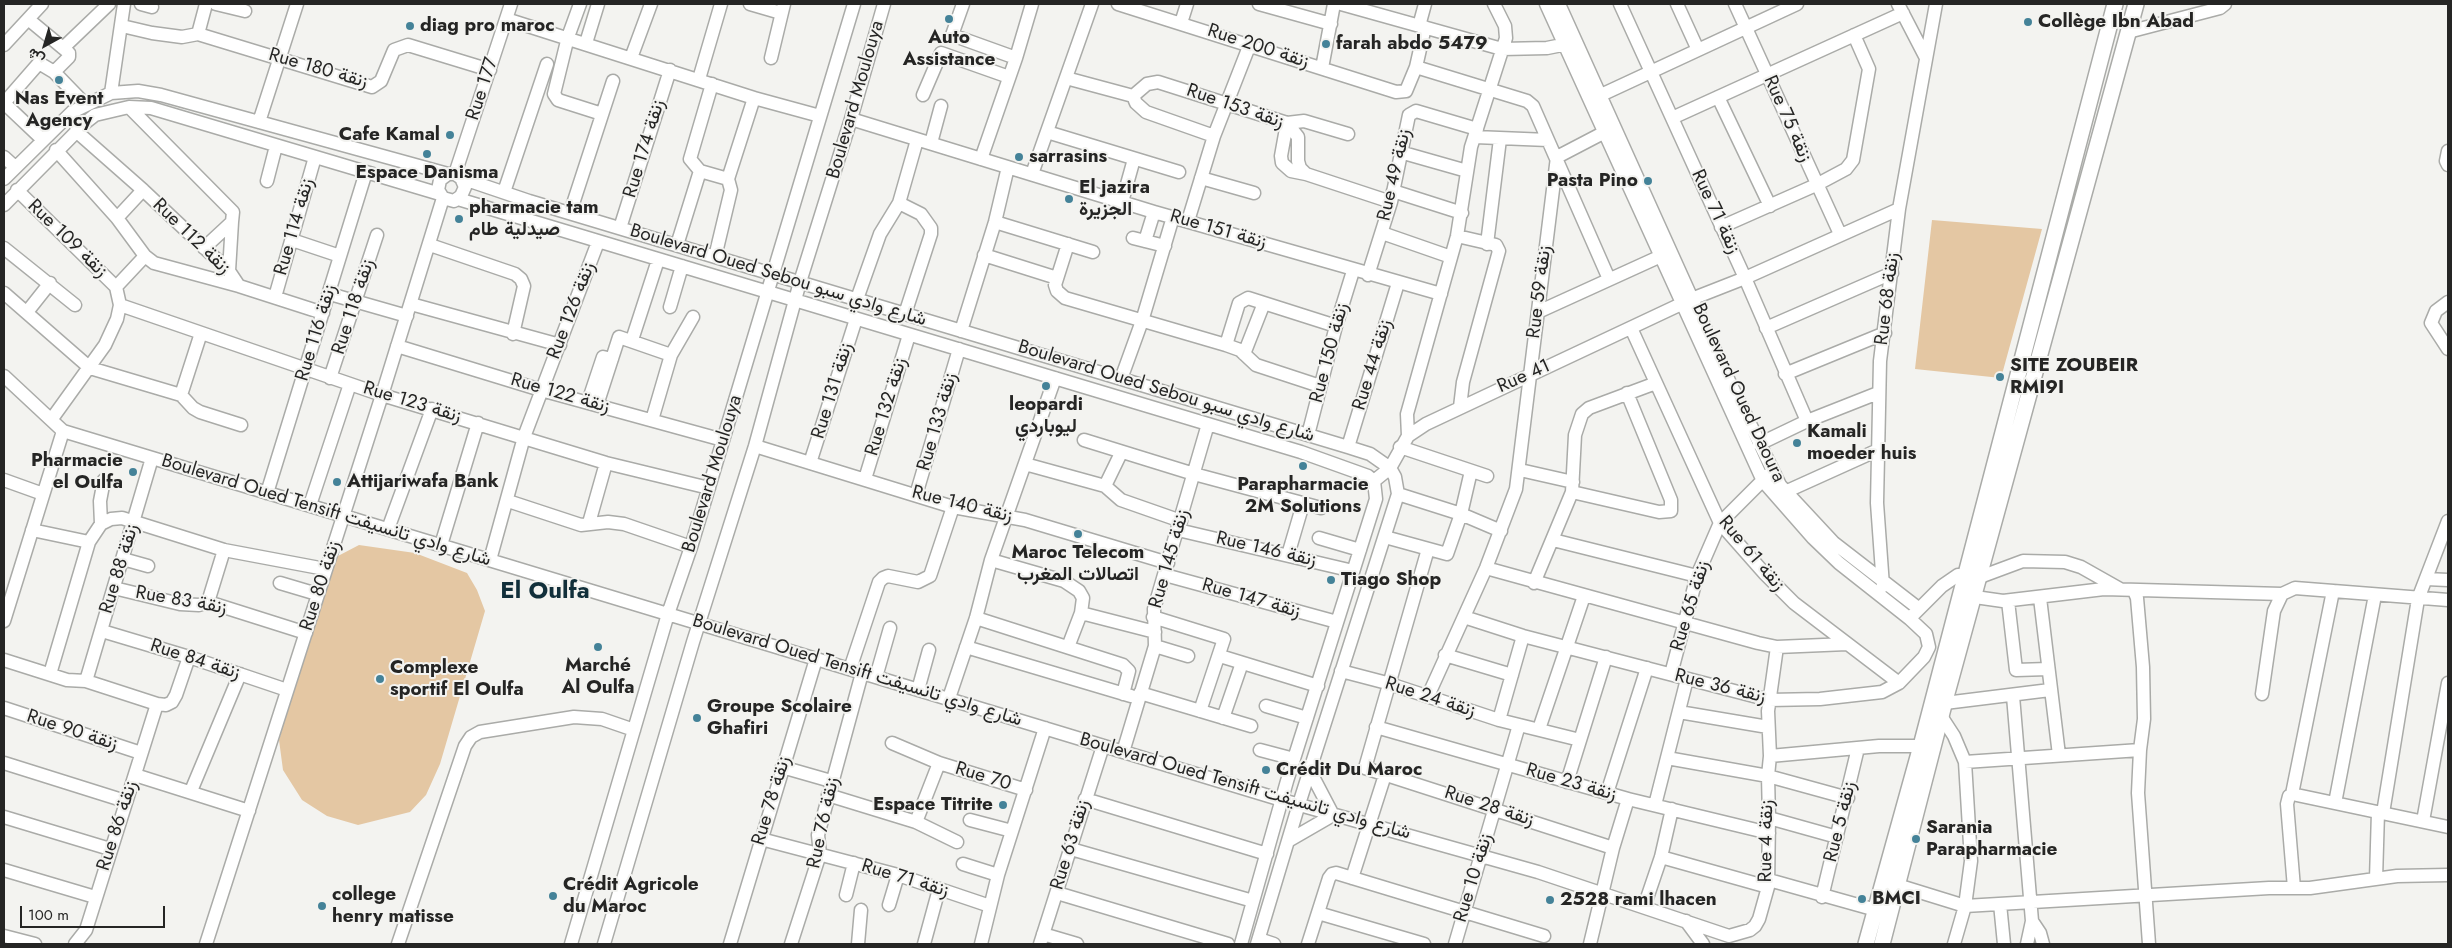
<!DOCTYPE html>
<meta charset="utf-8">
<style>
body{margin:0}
#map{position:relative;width:2452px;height:948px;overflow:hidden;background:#f3f3f0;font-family:Jost,Vazirmatn,sans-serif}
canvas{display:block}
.frame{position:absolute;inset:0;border:5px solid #252524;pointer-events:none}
.north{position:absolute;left:20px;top:20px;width:50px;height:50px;-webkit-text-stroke:4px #f3f3f0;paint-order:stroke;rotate:219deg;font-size:14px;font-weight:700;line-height:20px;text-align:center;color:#252524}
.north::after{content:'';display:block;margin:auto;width:18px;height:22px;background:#252524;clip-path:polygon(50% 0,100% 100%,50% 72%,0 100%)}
.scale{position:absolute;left:20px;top:906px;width:145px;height:22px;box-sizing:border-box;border:2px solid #252524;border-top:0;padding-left:6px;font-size:15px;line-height:18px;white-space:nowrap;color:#252524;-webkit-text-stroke:4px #f3f3f0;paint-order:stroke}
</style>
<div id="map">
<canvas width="2452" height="948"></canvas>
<div class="frame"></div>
<div class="north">ش</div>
<div class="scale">100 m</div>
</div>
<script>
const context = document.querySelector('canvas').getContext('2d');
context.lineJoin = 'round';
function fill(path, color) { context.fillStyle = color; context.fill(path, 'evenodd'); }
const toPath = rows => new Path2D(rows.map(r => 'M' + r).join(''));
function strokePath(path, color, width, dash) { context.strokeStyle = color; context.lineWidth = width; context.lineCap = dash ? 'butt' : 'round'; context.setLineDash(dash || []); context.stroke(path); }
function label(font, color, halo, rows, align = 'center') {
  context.font = font + ' Jost,Vazirmatn,sans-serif'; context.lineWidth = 4; context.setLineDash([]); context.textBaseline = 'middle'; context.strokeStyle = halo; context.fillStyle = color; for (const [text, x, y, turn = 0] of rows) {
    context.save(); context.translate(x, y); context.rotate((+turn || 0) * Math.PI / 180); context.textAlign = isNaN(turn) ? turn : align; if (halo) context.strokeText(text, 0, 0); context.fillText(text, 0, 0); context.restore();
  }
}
const green = toPath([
 [1932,220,2042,229,2001,378,1915,369],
 [359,545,415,553,467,573,477,590,485,611,440,764,426,795,410,812,358,825,327,816,302,800,283,770,279,740,326,569,338,556]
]);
const minor = toPath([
 [141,4,152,7],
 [216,4,245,11],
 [580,4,568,37,554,94,558,100,602,114],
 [750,4,781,13],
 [963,4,952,35,1016,58],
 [1118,4,1396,92,1406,91,1416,67],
 [1259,4,1331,24],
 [1341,4,1502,49,1547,48,1572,43],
 [1559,4,1730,383,1780,485,1834,543,1918,608],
 [1620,4,1745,278,1807,421],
 [1677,4,1698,50],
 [1735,4,1840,234],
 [1898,4,1926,58],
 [28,19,69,53,69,57,54,72],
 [506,19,754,98,820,116],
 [1181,23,1187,4],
 [122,26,152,33,182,37,198,34,372,87,381,81,394,50,408,45,490,70],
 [1419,26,1425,4],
 [1425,27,1416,67,1527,101,1533,106,1609,279],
 [2128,32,2220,8,2225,4],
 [198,34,206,4],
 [586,43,598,4],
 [4,45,42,4],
 [63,48,109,4],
 [631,58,651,4],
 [771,58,784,4],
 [1322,68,1334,4],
 [1066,78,1133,96,1136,103,1146,112,1214,136],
 [699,79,721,4],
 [111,93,124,4],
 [923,95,941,53,1009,77],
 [1601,95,1797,4],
 [1133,96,1147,84,1158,82,1287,123,1298,137,1298,161,1300,168,1306,174,1391,202],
 [1718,97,1770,206],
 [4,103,39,63,54,72,85,104],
 [4,103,42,139],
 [129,107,233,212,232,222,204,248],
 [1672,118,1903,13],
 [851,119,1154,212,1441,294],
 [259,122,297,4],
 [1287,123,1281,156,1282,163,1291,171,1306,174],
 [1287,123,1304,121,1348,134],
 [76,131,143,190,229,271,239,286,323,313],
 [1047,132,1179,172],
 [1475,137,1548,140],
 [931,143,941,106],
 [56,150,117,218,145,256,154,263,239,286],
 [2448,151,2446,161,2448,165],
 [1400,152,1467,171],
 [4,157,15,167],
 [981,159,1016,58,1032,4],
 [700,171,690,159,712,84],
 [700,171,728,179],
 [455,174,511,4],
 [1032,174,1092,4],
 [461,178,529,201,1348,447,1370,454,1390,468,1395,477,1398,494,1299,804,1257,944],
 [1201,178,1254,193],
 [4,179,72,112,111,93,138,91,161,95,448,174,455,174,461,178,465,187,461,196,454,201,443,198,438,190,440,180,448,174],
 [267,181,276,146],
 [17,190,116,287],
 [1393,191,1462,213],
 [504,192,547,64],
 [458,199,1301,452,1368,476,1374,481,1376,499,1287,781,1241,944],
 [1122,202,1134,159],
 [899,203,921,214,931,228,931,234,905,314],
 [4,205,86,122,95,115,129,107,151,108,440,194],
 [570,213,613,81],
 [117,218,143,190],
 [1188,221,1214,136,1250,44],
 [995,222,1093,252],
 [1721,227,1816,185,1846,169,1853,160,1869,69,1854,35],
 [620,228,670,70],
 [1382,233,1451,257],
 [1457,236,1496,245,1499,251,1463,382,1460,407],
 [1133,238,1165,246],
 [292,240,340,256],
 [1145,241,1154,212],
 [1068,244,1055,285,1057,291,1065,298,1226,345,1240,350,1256,365,1320,386],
 [1487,244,1500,139],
 [430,245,515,274,521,279,524,286,513,334],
 [677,245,700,171],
 [4,248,75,305],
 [984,255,1057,278],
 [715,257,731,190,728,179,754,98],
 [229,271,232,222],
 [1368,275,1391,202,1409,115,1416,111,1477,129],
 [4,293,90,368,181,395,193,408,200,412,241,425],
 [330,294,407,316],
 [275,297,315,157],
 [857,299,880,234,899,203,917,140],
 [2448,302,2436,311,2431,323,2448,349],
 [411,304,560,345],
 [120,305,382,395,606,463,709,488],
 [670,307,682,266],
 [27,312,50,283],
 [1538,312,1661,256],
 [1631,328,1720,523,1765,574,1794,603,1899,683],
 [1766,328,1892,273],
 [961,331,995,222,1008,167],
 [632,340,658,260],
 [1226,345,1239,303,1248,298,1336,326],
 [397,346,541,390,723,440],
 [1244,354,1264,303],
 [1785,374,1885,333],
 [4,376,63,431,1282,800,1538,872,1729,936,1750,930,1755,926,1759,919,1768,887,1769,818,1768,776,1770,756,1768,711,1777,647],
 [330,378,377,235],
 [1121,379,1142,321,1173,217],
 [181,395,201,333],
 [588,402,603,357,612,359],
 [597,405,619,337,671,355],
 [51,420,105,345,117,319,120,305,116,287,145,256],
 [652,420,671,355,693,317],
 [1308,435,1336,326,1353,271],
 [1408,436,1407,414,1457,236,1471,147,1506,38,1505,26,1494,4],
 [1084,440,1194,474,1321,508],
 [1759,444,1807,421,1878,393],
 [755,446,953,507,1025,520,1168,563],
 [1348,447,1398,283],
 [1400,447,1487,476],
 [810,463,856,319],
 [1025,464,1105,486],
 [1520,470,1573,482],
 [865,479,909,335],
 [4,480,43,494],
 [1374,481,1390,468,1408,436,1426,424,1694,298,1745,278,1899,209],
 [1105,486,1121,500,1181,521],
 [1105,486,1121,453],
 [1572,492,1659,512,1671,511,1671,500,1627,393],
 [1785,492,1878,450],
 [267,493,366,172],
 [1398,494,1461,514,1501,531],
 [916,495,959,349],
 [508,501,581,525,608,522,624,524,691,547],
 [310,505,350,384],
 [589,523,606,463],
 [101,524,100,501,104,480],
 [388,529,432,409],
 [32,530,89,542],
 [1178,530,1353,571],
 [1385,537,1447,554,1461,514,1471,471],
 [1319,538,1360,550],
 [1553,540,1697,576],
 [441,545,478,423],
 [1428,549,1365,768,1613,848],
 [1288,555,1303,504],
 [123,559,148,566],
 [490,560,524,437,598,242],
 [991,560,1064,581,1079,591,1083,598,1081,613,1068,647],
 [1486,568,1758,643,1777,647,1847,644],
 [1165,575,1337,622],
 [2426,579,2448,580],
 [280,583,317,594],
 [1534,583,1572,492,1575,435,1582,414,1589,408,1656,383],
 [1883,586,1877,503,1880,361,1899,209,1936,4],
 [114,588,180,604,199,605,208,602,306,633],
 [2134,591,2137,598,2143,667,2144,719,2140,750,2138,793,2149,944],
 [1975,597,2003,601,2104,589,2282,594],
 [2040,598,2059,755],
 [2008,601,2016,670,2048,669],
 [208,602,224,550],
 [1081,613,1155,632],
 [1913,615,1942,586,1958,575,1980,577,2023,561,2065,562,2081,567,2120,589],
 [1153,617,1224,639,1200,711],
 [1464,617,1523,636,1769,700,1820,699,1882,692,1899,683,1924,657,1929,647,1926,634,1910,619,1839,563,1813,538,1763,481,1546,4],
 [976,618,1123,665,1129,671,1123,694],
 [4,621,63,431],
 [102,631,189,657,287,690],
 [1155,646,1188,656],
 [966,647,1131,696],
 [1445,655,1512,675],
 [1220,656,1318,686],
 [4,660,67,680,86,681,157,704,166,705,172,702,176,695,189,657],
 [850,669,879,582,883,578,888,576,918,582,930,576,953,507],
 [1341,671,1387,683,1499,720,1580,740],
 [50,674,89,542,101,524,111,519,122,518,224,550,325,569],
 [1671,674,1697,576,1720,523,1768,475],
 [876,677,890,628],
 [86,681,152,458],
 [918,690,929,650],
 [1140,693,1251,726],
 [2262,694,2274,611,2282,594,2295,588,2448,600],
 [1428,696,1486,568,1516,489,1557,157,1603,133],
 [2013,696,2032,921,2027,944],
 [949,698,976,618,991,560,1055,378],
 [1945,703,2050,690],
 [1266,706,1307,718],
 [4,708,141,753],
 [1679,712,1768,727],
 [1941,716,1954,736,1965,762,1971,861,1965,906,1954,944],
 [1223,718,1242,663],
 [1499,720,1523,636],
 [1376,727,1628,799,1769,833],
 [1539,729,1584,596],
 [892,743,939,763,1026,790],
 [1260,750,1294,759],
 [1123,752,1155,646,1154,609,1208,424],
 [1770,756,1879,746,1921,746],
 [1667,758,1768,776,1848,798],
 [1965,762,2140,750],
 [4,763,125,801],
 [782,767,831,781],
 [135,775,249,811],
 [1567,782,1606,657],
 [191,791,240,674],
 [1607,793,1647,668],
 [2292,794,2333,591],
 [828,795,916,822,957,842],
 [1085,799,1267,854],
 [2335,803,2375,595],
 [1655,805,1687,679],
 [2383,813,2418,599,2448,521],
 [4,817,110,849],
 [1769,818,1837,837],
 [970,820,1012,831],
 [2423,821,2448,683],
 [916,822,939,763],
 [761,839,898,875,990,906],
 [1288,841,1333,815,1310,771],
 [1071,849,1253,901],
 [1661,857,1768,887],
 [963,864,998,875],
 [4,870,95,897],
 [1352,878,1385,775],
 [2376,879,2378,812],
 [1769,880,1876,910],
 [1897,885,1965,906,2269,888,2310,888,2397,876,2448,875],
 [2294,888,2287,804,2289,796,2292,794,2448,827],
 [1057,893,1228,944],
 [846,895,854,863],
 [1822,897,1858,748],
 [2000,904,2004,944],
 [889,905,898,875],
 [1644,907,1661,857,1672,809],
 [1318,913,1424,944],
 [1686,921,1703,944],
 [2032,921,2040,933,2043,944],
 [1043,934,1077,944],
 [4,936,35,944],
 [1259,939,1274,944],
 [75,944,86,930,157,704],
 [206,944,382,395,443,198],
 [398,944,465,746,471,737,480,732,574,717,602,719,634,730],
 [571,944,668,614,691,547,854,4],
 [604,944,693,642,755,446,800,282,851,119,884,4],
 [730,944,816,659],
 [791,944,820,854,818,835,862,673],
 [858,944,861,910],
 [924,944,939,889],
 [981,944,998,875,1045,728],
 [1040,944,1103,746],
 [1308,944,1329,878,1332,874,1336,873,1544,936],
 [1455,944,1519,725],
 [1590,944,1613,848,1628,799]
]);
const major = toPath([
 [1866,944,1921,746,2115,4],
 [1882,944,1947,693,2136,4]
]);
const markers = [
 [949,19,5,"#448298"],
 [2028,22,5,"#448298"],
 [410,26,5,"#448298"],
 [1326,44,5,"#448298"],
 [59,80,5,"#448298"],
 [450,135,5,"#448298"],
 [427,154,5,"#448298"],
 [1019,157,5,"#448298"],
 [1648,181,5,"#448298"],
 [1069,199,5,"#448298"],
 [459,219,5,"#448298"],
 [2000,377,5,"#448298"],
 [1046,386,5,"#448298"],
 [1797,443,5,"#448298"],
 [1303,466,5,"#448298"],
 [133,472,5,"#448298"],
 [337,482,5,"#448298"],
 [1078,534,5,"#448298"],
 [1331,580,5,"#448298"],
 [598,647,5,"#448298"],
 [380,679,5,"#448298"],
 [697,718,5,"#448298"],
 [1266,770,5,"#448298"],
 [1003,805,5,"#448298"],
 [1916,839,5,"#448298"],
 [553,896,5,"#448298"],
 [1862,899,5,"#448298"],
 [1550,900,5,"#448298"],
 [322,906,5,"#448298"]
];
const poiNames = [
 ["Collège Ibn Abad",2038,22],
 ["diag pro maroc",420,26],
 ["Auto",949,38,"center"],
 ["Assistance",949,60,"center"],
 ["farah abdo 5479",1336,44],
 ["Nas Event",59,99,"center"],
 ["Agency",59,121,"center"],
 ["Cafe Kamal",440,135,"right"],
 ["sarrasins",1029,157],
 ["Espace Danisma",427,173,"center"],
 ["Pasta Pino",1638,181,"right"],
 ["El jazira",1079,188],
 ["الجزيرة",1079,210],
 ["pharmacie tam",469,208],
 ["صيدلية طام",469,230],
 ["SITE ZOUBEIR",2010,366],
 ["RMI9I",2010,388],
 ["leopardi",1046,405,"center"],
 ["ليوباردي",1046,427,"center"],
 ["Kamali",1807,432],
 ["moeder huis",1807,454],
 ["Pharmacie",123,461,"right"],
 ["el Oulfa",123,483,"right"],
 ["Attijariwafa Bank",347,482],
 ["Parapharmacie",1303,485,"center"],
 ["2M Solutions",1303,507,"center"],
 ["Maroc Telecom",1078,553,"center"],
 ["اتصالات المغرب",1078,575,"center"],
 ["Tiago Shop",1341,580],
 ["Marché",598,666,"center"],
 ["Al Oulfa",598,688,"center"],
 ["Complexe",390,668],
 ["sportif El Oulfa",390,690],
 ["Groupe Scolaire",707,707],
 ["Ghafiri",707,729],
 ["Crédit Du Maroc",1276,770],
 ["Espace Titrite",993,805,"right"],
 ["Sarania",1926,828],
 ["Parapharmacie",1926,850],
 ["Crédit Agricole",563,885],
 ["du Maroc",563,907],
 ["college",332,895],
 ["henry matisse",332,917],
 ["BMCI",1872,899],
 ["2528 rami lhacen",1560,900]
];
const streetNames = [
 ["Rue 200 زنقة",1258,47,18],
 ["Rue 180 زنقة",318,69,16],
 ["Rue 177",483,89,-72],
 ["Boulevard Moulouya",856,100,-74],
 ["Rue 153 زنقة",1235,107,19],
 ["Rue 75 زنقة",1787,119,66],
 ["Rue 174 زنقة",645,149,-73],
 ["Rue 49 زنقة",1395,175,-77],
 ["Rue 71 زنقة",1715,212,65],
 ["Rue 114 زنقة",295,227,-74],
 ["Rue 151 زنقة",1218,230,16],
 ["Rue 112 زنقة",191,237,44],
 ["Rue 109 زنقة",67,239,44],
 ["Boulevard Oued Sebou شارع وادي سبو",778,276,17],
 ["Rue 59 زنقة",1540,292,-83],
 ["Rue 68 زنقة",1888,299,-83],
 ["Rue 118 زنقة",354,307,-72],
 ["Rue 126 زنقة",572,311,-69],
 ["Rue 116 زنقة",317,333,-73],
 ["Rue 150 زنقة",1330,353,-75],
 ["Rue 44 زنقة",1373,365,-73],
 ["Rue 41",1524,377,-24],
 ["Rue 131 زنقة",833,391,-73],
 ["Boulevard Oued Sebou شارع وادي سبو",1166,392,17],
 ["Boulevard Oued Daoura",1738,393,65],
 ["Rue 122 زنقة",560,394,16],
 ["Rue 123 زنقة",412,403,17],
 ["Rue 132 زنقة",887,407,-73],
 ["Rue 133 زنقة",938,422,-74],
 ["Boulevard Moulouya",713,474,-73],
 ["Rue 140 زنقة",962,505,14],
 ["Boulevard Oued Tensift شارع وادي تانسيفت",326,511,17],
 ["Rue 146 زنقة",1266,550,13],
 ["Rue 61 زنقة",1751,554,50],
 ["Rue 145 زنقة",1170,559,-74],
 ["Rue 88 زنقة",120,569,-73],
 ["Rue 80 زنقة",321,586,-72],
 ["Rue 147 زنقة",1251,599,16],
 ["Rue 83 زنقة",181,601,10],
 ["Rue 65 زنقة",1691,606,-73],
 ["Rue 84 زنقة",195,660,18],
 ["Boulevard Oued Tensift شارع وادي تانسيفت",857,671,17],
 ["Rue 36 زنقة",1720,687,14],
 ["Rue 24 زنقة",1430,698,18],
 ["Rue 90 زنقة",72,731,18],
 ["Rue 70",983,777,17],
 ["Rue 23 زنقة",1571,783,16],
 ["Boulevard Oued Tensift شارع وادي تانسيفت",1245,787,16],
 ["Rue 78 زنقة",772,801,-73],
 ["Rue 28 زنقة",1489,807,18],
 ["Rue 5 زنقة",1841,822,-76],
 ["Rue 76 زنقة",824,823,-78],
 ["Rue 86 زنقة",118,826,-72],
 ["Rue 4 زنقة",1767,841,-89],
 ["Rue 63 زنقة",1071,845,-73],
 ["Rue 10 زنقة",1474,878,-73],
 ["Rue 71 زنقة",905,879,17]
];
const districtNames = [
 ["El Oulfa",545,592]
];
fill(green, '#e4c7a3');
strokePath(minor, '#aaaba8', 15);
strokePath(major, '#aaaba8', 18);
strokePath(minor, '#fff', 12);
strokePath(major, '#fff', 15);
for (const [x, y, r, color] of markers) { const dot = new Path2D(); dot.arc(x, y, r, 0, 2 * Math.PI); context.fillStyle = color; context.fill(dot); strokePath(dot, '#f3f3f0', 2); }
label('bold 19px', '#252524', '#f3f3f0', poiNames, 'left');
label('19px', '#252524', '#f3f3f0', streetNames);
label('bold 24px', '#112f3a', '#f3f3f0', districtNames);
</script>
